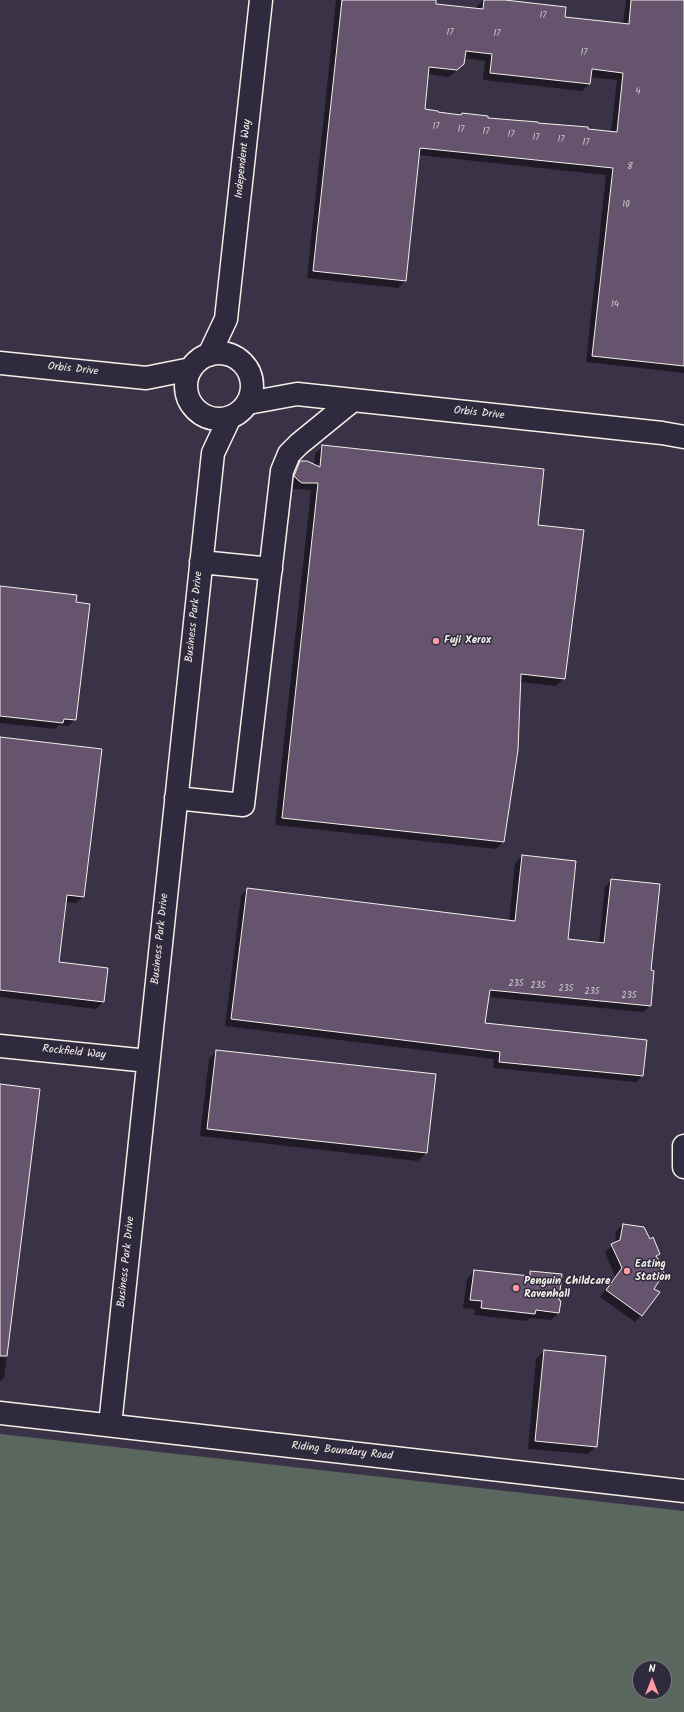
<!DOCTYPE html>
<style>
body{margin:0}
#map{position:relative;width:684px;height:1712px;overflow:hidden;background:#3a3247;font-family:Kalam,sans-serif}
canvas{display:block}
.north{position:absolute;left:632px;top:1660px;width:40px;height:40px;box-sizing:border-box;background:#2f2a3d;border:1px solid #7e7a81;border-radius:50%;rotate:0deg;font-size:11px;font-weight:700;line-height:16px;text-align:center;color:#f4f1e8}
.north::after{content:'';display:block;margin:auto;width:14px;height:18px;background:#ff9aa2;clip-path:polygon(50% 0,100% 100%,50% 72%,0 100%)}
</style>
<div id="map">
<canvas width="684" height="1712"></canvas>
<div class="north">N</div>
</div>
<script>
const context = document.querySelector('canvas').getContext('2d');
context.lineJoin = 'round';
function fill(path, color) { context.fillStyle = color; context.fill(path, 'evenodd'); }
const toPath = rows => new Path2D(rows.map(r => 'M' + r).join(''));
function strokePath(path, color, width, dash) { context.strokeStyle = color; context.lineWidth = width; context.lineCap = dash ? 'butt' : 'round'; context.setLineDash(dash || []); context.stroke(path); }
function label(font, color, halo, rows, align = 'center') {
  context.font = font + ' Kalam,sans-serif'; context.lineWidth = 3; context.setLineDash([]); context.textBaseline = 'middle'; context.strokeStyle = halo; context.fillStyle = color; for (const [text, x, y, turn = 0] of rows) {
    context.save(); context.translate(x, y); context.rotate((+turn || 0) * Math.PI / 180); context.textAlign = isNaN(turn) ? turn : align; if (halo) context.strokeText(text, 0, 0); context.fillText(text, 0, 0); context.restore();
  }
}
const green = toPath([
 [0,1434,684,1511,684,1712,0,1712],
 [640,1668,664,1668,664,1692,640,1692]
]);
const shadow = toPath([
 [336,0,435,0,435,5,477,9,477,6,483,0,495,0,564,18,623,25,626,0,684,0,684,373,586,362,606,175,419,155,405,281,398,288,307,278],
 [464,58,485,61,483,80,582,91,589,84,590,77,617,80,611,132,437,113,423,110,427,74,449,77,464,63],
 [323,446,536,526,564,678,556,686,520,682,503,842,496,849,275,825,311,490,291,489,292,471,300,462,314,465,315,454],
 [0,587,75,720,68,726,59,725,55,729,0,723],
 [0,738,83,897,76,903,65,902,58,963,103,1002,96,1009,0,997],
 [522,856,567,940,599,944,605,887,611,880,650,971,650,1006,643,1012,488,997,484,1024,642,1076,636,1082,493,1068,494,1059,225,1026,241,896,247,889,509,921,515,863],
 [217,1051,434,1075,426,1153,418,1161,200,1136,209,1059],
 [0,1085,39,1090,4,1378,0,1381],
 [623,1225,659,1254,656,1257,653,1289,659,1293,649,1307,635,1322,600,1297,615,1276,605,1252,615,1244,616,1231],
 [474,1271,525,1277,531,1272,557,1301,559,1312,551,1320,530,1318,526,1321,474,1315,475,1309,463,1308,467,1279],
 [544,1351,596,1446,588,1454,528,1449,536,1359]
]);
const building = toPath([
 [342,0,436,0,436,4,483,9,484,0,505,0,566,7,565,17,629,24,631,0,684,0,684,366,592,356,613,168,420,148,406,281,313,271,342,0],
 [466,51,492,54,490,73,590,84,592,69,623,73,617,132,588,129,588,127,538,123,538,122,488,118,488,116,462,113,461,115,438,112,438,111,425,109,429,67,457,70,464,64,466,51],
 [322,445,544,469,538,525,584,530,565,679,521,674,518,750,504,842,282,818,318,483,302,483,299,481,294,476,300,461,307,461,320,467,322,445],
 [0,586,77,595,76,602,90,604,76,720,64,719,63,723,0,716,0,586],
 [0,737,102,749,84,897,67,895,59,962,108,968,104,1002,0,990,0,737],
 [522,855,576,861,568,939,604,943,611,879,660,884,651,970,654,971,651,1006,490,990,485,1023,647,1040,643,1076,499,1062,500,1052,231,1019,247,888,515,921,522,855],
 [216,1050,436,1074,427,1153,207,1129,216,1050],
 [0,1084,40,1089,7,1356,0,1356,0,1084],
 [623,1224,644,1227,650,1239,653,1237,660,1254,656,1256,662,1264,662,1269,664,1273,654,1289,660,1292,642,1316,606,1290,622,1268,611,1244,620,1240,623,1224],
 [474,1270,530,1276,530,1271,562,1274,559,1300,561,1301,559,1313,536,1310,535,1314,481,1308,482,1301,470,1300,474,1270],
 [544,1350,606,1356,597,1447,535,1441,544,1350]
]);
const minor = toPath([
 '186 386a33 33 0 1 1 66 0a33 33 0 1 1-66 0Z',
 [209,355,226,319,261,0],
 [0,363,146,378,191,369],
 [248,403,297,394,662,433,684,437],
 [201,562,271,569],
 [176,798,243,805,282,471,289,454,299,444,353,400],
 [0,1046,148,1061],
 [684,1146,684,1167],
 [0,1413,684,1491],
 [110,1425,213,453,230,417]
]);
const markers = [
 [436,641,4,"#ff9aa2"],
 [627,1271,4,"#ff9aa2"],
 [516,1288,4,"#ff9aa2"]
];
const numberNames = [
 ["17",543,16],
 ["17",450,33],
 ["17",497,34],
 ["17",584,53],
 ["4",638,92],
 ["17",436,127],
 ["17",461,130],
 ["17",486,132],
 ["17",511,135],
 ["17",536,138],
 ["17",561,140],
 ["17",586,143],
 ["8",630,167],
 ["10",626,205],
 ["14",615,305],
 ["235",516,984],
 ["235",538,986],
 ["235",566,989],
 ["235",592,992],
 ["235",629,996]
];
const streetNames = [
 ["Independent Way",244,159,-84],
 ["Orbis Drive",73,370,6],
 ["Orbis Drive",479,414,6],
 ["Business Park Drive",195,617,-84],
 ["Business Park Drive",161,939,-84],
 ["Rockfield Way",74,1053,6],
 ["Business Park Drive",127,1262,-84],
 ["Riding Boundary Road",342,1452,6]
];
const poiNames = [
 ["Fuji Xerox",444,641],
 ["Eating",635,1265],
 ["Station",635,1278],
 ["Penguin Childcare",524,1282],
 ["Ravenhall",524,1295]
];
fill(green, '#59675e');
fill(shadow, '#0007');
fill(building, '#66546e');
strokePath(building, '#f4f1e8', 1);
strokePath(minor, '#f4f1e8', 25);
strokePath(minor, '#2f2a3d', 22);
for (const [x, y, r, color] of markers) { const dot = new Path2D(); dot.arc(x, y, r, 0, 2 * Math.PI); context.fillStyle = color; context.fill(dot); strokePath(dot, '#2f2a3d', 1.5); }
label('9px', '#d0caca', null, numberNames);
label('11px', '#f4f1e8', '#2f2a3d', streetNames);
label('bold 11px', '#f4f1e8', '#2f2a3d', poiNames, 'left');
</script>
